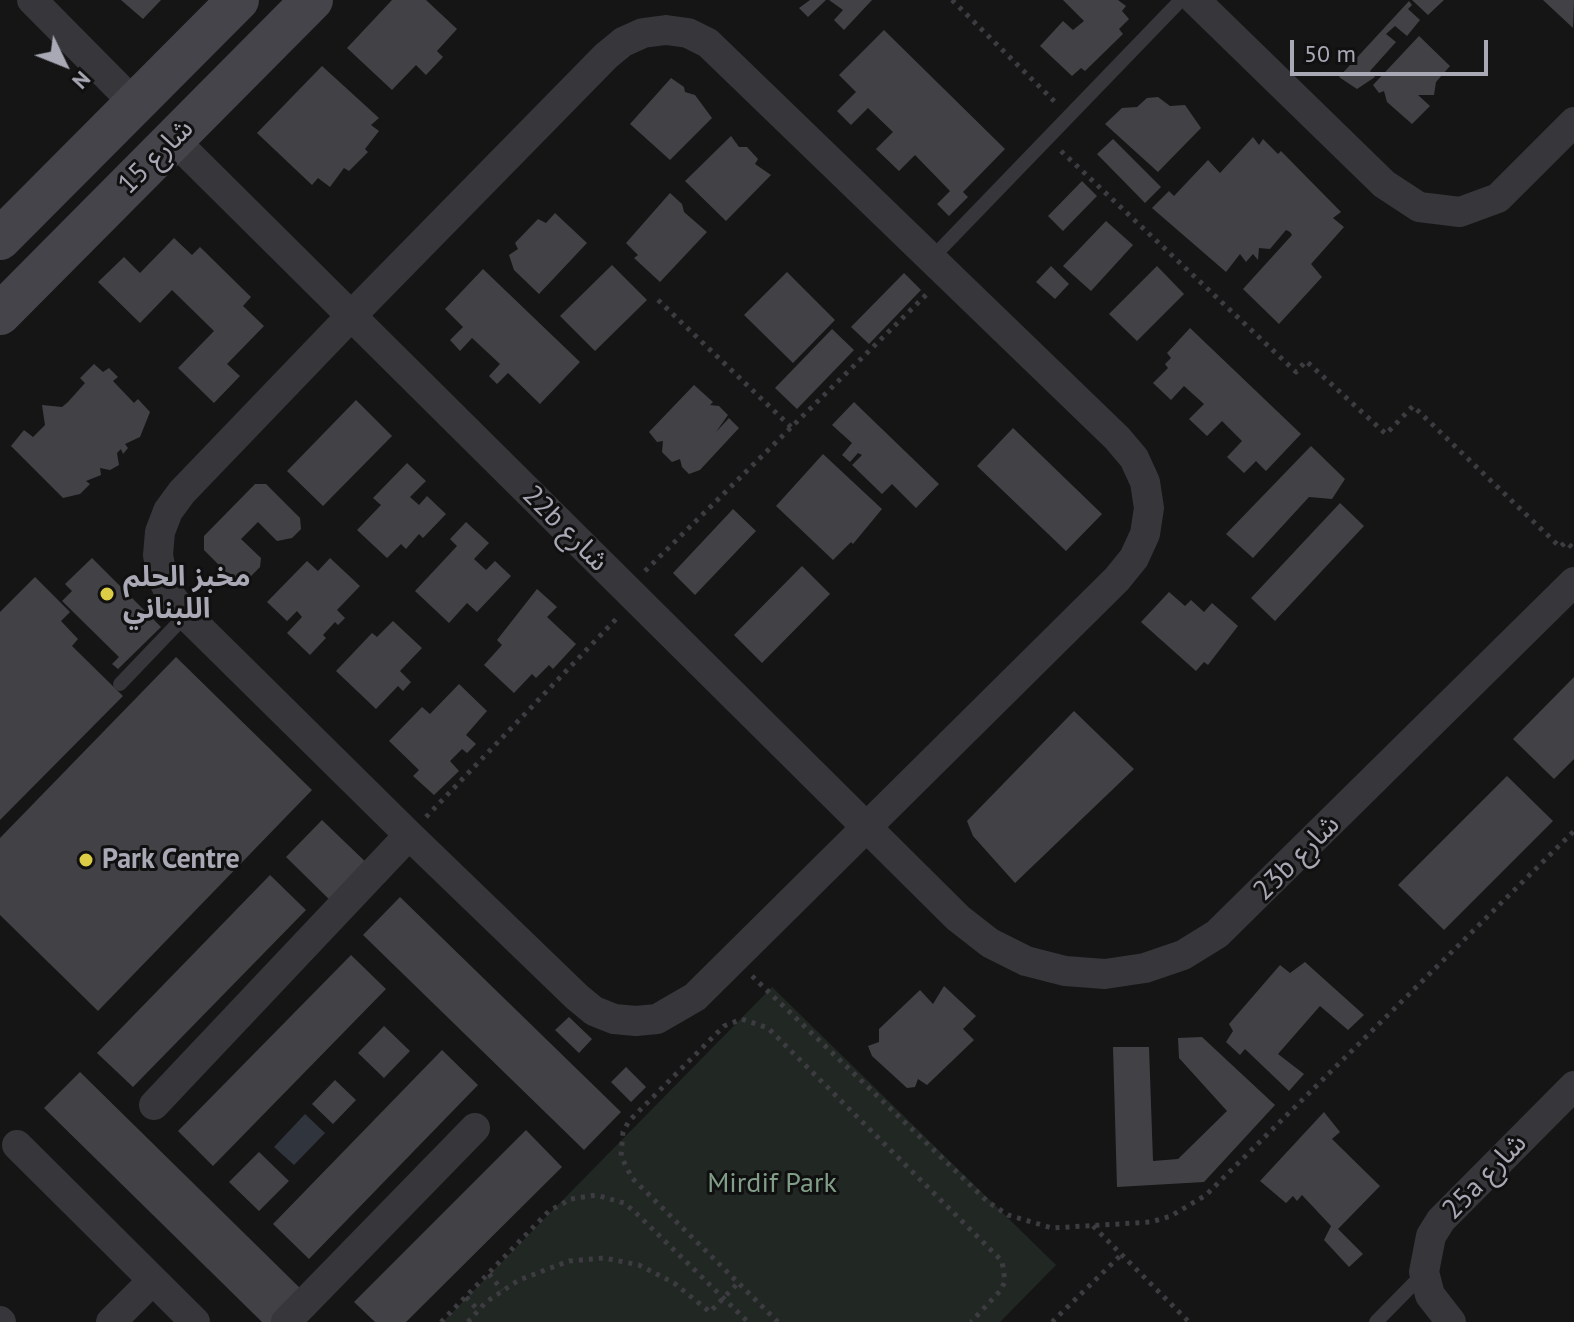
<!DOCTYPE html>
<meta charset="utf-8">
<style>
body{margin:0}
#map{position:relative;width:1574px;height:1322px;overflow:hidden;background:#151516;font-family:"PT Sans",sans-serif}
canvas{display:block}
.north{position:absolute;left:24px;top:24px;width:80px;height:80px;-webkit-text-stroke:6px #101011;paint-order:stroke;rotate:133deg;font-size:22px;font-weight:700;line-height:32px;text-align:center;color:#a8a9b5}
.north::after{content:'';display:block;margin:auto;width:28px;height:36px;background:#a8a9b5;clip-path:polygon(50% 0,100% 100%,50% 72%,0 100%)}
.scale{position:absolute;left:1290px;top:40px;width:198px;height:36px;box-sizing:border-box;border:4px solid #a8a9b5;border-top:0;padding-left:10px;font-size:24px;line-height:28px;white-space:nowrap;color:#a8a9b5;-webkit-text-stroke:6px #101011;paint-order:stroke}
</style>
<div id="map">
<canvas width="1574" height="1322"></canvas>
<div class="north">N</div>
<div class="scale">50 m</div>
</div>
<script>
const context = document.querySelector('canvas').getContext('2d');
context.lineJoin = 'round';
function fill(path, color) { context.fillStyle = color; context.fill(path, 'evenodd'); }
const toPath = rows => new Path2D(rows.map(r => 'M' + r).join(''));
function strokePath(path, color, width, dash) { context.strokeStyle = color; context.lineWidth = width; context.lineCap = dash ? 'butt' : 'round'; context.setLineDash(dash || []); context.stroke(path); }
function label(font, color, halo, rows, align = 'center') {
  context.font = font + ' "PT Sans","Noto Sans Arabic",sans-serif'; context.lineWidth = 6; context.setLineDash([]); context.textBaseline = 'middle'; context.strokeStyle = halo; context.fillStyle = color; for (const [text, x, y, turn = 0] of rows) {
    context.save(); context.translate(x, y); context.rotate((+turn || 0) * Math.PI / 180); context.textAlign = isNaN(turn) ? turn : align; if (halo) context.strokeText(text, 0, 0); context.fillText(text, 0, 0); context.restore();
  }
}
const green = toPath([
 [772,987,1056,1265,1000,1322,443,1322]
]);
const water = toPath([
 [305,1114,325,1133,294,1165,274,1147]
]);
const building = toPath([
 [121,0,161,0,143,19],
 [392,0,426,0,457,29,437,51,443,57,426,75,416,65,392,90,347,48],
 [810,0,826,0,808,17,799,8],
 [829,0,872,0,844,30,834,20,843,10],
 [1063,0,1118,0,1126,6,1122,11,1129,19,1119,29,1123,34,1085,71,1081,68,1072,76,1040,46,1063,21,1073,30,1084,21],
 [1412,0,1444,0,1428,15],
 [1543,0,1574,0,1573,28],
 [1409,1,1412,5,1408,9,1420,20,1407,36,1395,26,1386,34,1396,42,1370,71,1375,77,1357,89,1339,77],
 [884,30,1005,149,963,192,968,197,949,216,937,204,950,191,915,155,899,171,876,149,893,132,868,108,851,125,837,111,856,92,839,75],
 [1419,36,1450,66,1436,82,1434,95,1418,95,1430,106,1412,124,1387,102,1384,91,1379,93,1373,85],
 [322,66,379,118,371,125,379,131,365,149,368,152,349,171,344,168,330,187,318,178,312,185,257,133],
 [671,78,684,87,685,92,695,95,712,118,670,160,630,124],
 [1158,97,1170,106,1185,105,1201,128,1158,172,1105,124,1122,108,1137,107,1147,98],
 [731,136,739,147,747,147,758,159,755,164,771,175,726,221,685,181],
 [1253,137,1259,145,1263,139,1278,154,1281,151,1341,212,1333,218,1344,227,1311,264,1322,277,1279,324,1243,289,1292,235,1290,232,1286,230,1270,249,1259,248,1258,260,1253,254,1246,262,1240,254,1226,272,1152,208,1169,191,1174,196,1208,160,1220,173],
 [1113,139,1161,187,1145,203,1097,154],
 [1082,181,1097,196,1063,231,1048,216],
 [670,193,682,204,684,212,707,232,660,282,634,258,638,255,626,243],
 [555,213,587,243,539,294,514,270,509,255,518,249,515,243,538,219,546,223],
 [1106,221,1133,245,1091,291,1063,266],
 [174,238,192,255,200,247,251,297,243,306,264,326,227,364,240,376,214,403,178,368,214,331,172,290,140,323,98,282,124,257,140,273],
 [612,265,647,300,595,351,560,316],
 [1051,266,1069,284,1055,299,1036,282],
 [1157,266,1184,294,1137,341,1109,314],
 [483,269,580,362,540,404,508,373,497,384,489,376,500,364,472,338,460,351,450,340,463,327,445,309],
 [787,272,835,320,793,363,744,315],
 [904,273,921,290,869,344,851,327],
 [1190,328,1301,434,1266,471,1256,461,1244,473,1227,457,1242,441,1222,421,1207,436,1189,419,1204,404,1184,386,1171,400,1153,383,1168,368,1165,364,1171,358,1167,353],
 [832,329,854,350,797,409,775,388],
 [94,364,103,372,109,368,118,377,113,381,134,403,138,399,150,412,140,437,125,444,128,448,123,454,121,449,117,453,119,465,110,470,100,468,101,475,86,481,90,484,80,494,63,498,11,446,24,430,33,437,45,425,42,405,62,407,68,402,85,383,80,378],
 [694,385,713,402,710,405,719,406,728,415,716,432,729,418,739,428,700,470,689,474,682,467,680,459,672,462,662,452,663,441,657,442,649,432],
 [356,400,392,436,323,506,287,471],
 [854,402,939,484,916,508,892,484,882,494,852,465,862,455,858,453,850,462,842,455,852,443,832,425],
 [1013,428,1102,514,1066,551,977,466],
 [1311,446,1345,479,1332,499,1309,497,1253,558,1226,534],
 [823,454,882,509,853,544,851,542,833,560,776,506],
 [407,463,426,481,410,497,419,505,427,496,446,514,423,538,419,534,406,549,401,544,387,558,357,530,381,505,373,498],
 [255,484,266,484,300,518,301,529,292,538,277,541,258,522,241,539,261,558,260,567,246,581,235,581,204,550,204,536],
 [1340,503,1364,526,1275,621,1251,598],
 [733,509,756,531,695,595,673,573],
 [466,522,489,543,474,559,486,570,495,561,511,576,477,612,467,603,449,623,415,591,457,546,450,539],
 [92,558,161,627,118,669,112,664,119,657,62,601,72,591,65,584],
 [330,558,360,586,337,610,345,618,338,625,335,622,323,635,326,638,310,655,287,633,302,617,297,611,287,621,267,602,307,561,318,571],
 [802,566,830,594,762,663,734,635],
 [35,577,70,612,61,621,78,639,72,646,123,696,0,820,0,612],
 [537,589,557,607,547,617,576,644,553,669,549,665,536,678,532,674,514,693,484,665,502,645,497,640],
 [1169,592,1185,606,1191,600,1204,612,1212,603,1238,626,1208,665,1204,662,1196,671,1141,622],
 [393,621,422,648,400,671,411,682,403,691,398,686,376,709,336,671,372,633,377,637],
 [176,657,312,790,98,1011,0,915,0,838],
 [1574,677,1574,759,1554,779,1513,739],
 [459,684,487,711,466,735,476,744,467,753,462,749,450,761,459,771,434,795,413,776,419,770,389,741,422,707,430,714],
 [1074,711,1134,769,1015,883,973,836,967,821],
 [1507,776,1553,821,1444,930,1398,885],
 [322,820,373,869,336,906,286,857],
 [270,875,306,910,133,1087,97,1053],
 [400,897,621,1112,584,1150,363,935],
 [351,955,386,989,213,1166,178,1131],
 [1305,962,1364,1015,1348,1030,1320,1006,1278,1054,1304,1074,1289,1091,1245,1049,1240,1055,1226,1042,1233,1031,1229,1024,1280,965,1290,973],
 [944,986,976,1016,963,1029,974,1040,927,1085,918,1079,915,1087,907,1088,872,1056,868,1046,879,1042,879,1029,920,990,933,1004],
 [569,1017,592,1039,579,1053,555,1030],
 [384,1026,410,1051,384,1078,358,1053],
 [1202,1037,1275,1105,1204,1182,1117,1187,1113,1047,1149,1047,1153,1161,1178,1159,1227,1111,1179,1058,1178,1038],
 [442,1050,478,1085,309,1259,273,1224],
 [626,1067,646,1087,631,1102,611,1082],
 [80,1072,303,1291,272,1322,262,1322,44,1108],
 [335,1080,356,1100,333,1124,312,1104],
 [1324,1112,1340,1132,1332,1139,1380,1186,1338,1229,1363,1254,1349,1267,1324,1240,1331,1226,1302,1195,1297,1201,1293,1196,1286,1203,1260,1181],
 [526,1130,562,1167,406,1322,375,1322,354,1302],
 [259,1152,289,1181,259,1211,229,1182]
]);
const path = toPath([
 [952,0,1057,104],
 [1061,151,1296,372,1306,361,1386,434,1413,406,1560,547,1566,542,1574,549],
 [658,300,791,427],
 [645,571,929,292],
 [426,817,619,616],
 [752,976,988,1202,1008,1215,1052,1228,1151,1222,1171,1216,1206,1195,1574,831],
 [1093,1226,1189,1322],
 [489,1274,502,1290],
 [466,1297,478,1310],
 [441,1322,549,1211,571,1199,596,1195,624,1203,635,1212,748,1322],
 [468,1322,486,1302,519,1280,569,1261,604,1258,639,1265,674,1283,710,1312,738,1283],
 [778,1322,632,1178,621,1156,623,1132,629,1121,724,1026,742,1019,768,1028,1002,1261,1005,1281,1001,1290,971,1322],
 [1052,1322,1121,1255]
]);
const lane = toPath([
 [932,258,1181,0],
 [120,684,186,615],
 [1376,1322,1424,1273]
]);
const street = toPath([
 [32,0,135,104],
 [1195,0,1384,184,1419,207,1460,212,1498,198,1574,122],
 [666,30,688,33,708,43,1117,438,1134,458,1145,482,1149,508,1145,534,1134,558,1117,579,695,997,657,1019,636,1021,614,1019,594,1011,577,997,409,835,186,615,172,598,162,577,158,555,160,532,168,511,182,492,351,316,606,56,623,42,643,33,666,30],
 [173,139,958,918,990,943,1026,961,1065,971,1105,974,1145,968,1183,955,1217,934,1574,582],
 [154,1105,409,835],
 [17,1145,195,1322],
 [0,1321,1,1322],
 [111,1322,153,1280],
 [286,1322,475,1128],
 [1451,1322,1430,1295,1424,1272,1431,1236,1441,1220,1574,1086]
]);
const secondary = toPath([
 [0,239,238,0],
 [0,314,312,0]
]);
const markers = [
 [107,594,8,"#ddcc46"],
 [86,860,8,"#ddcc46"]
];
const streetNames = [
 ["شارع 15",156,157,-45],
 ["22b شارع",565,529,45],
 ["23b شارع",1297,858,-45],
 ["25a شارع",1485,1177,-46]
];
const poiNames = [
 ["مخبز الحلم",123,578],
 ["اللبناني",123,610],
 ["Park Centre",102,860]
];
const parkNames = [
 ["Mirdif Park",772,1184]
];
fill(green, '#212823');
fill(water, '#30343c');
fill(building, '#424246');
strokePath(path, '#3c3c41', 5, [4, 6]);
strokePath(lane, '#36363b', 14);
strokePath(street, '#36363b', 30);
strokePath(secondary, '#44444a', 42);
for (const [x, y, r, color] of markers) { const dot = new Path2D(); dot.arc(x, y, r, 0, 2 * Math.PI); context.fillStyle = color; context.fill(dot); strokePath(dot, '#101011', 3); }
label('28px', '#a8a9b5', '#101011', streetNames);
label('bold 28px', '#a8a9b5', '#101011', poiNames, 'left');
label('28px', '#819e89', '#101011', parkNames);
</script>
